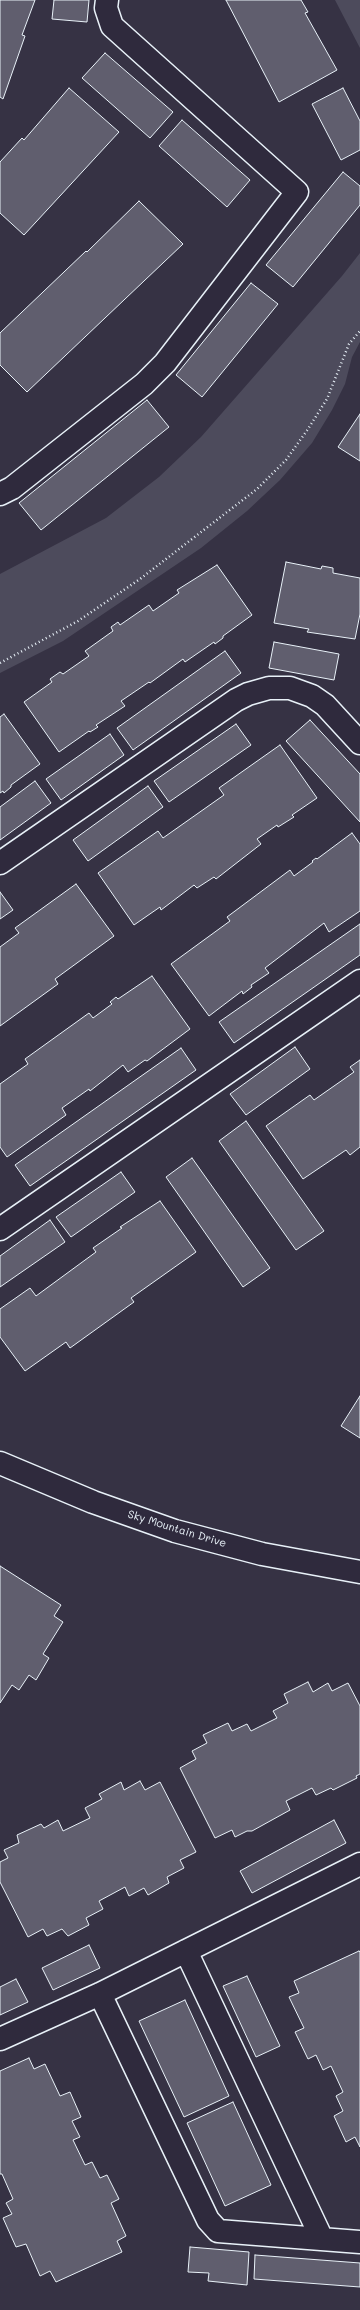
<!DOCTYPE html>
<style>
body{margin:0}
canvas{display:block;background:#363244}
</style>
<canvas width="360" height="2310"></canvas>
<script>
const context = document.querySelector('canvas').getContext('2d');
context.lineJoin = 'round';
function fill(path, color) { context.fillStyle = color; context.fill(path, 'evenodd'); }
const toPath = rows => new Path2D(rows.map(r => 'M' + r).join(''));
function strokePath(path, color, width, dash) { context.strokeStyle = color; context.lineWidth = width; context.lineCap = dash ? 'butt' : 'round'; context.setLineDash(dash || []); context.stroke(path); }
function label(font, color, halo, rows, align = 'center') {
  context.font = font + ' Mali,sans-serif'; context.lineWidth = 4; context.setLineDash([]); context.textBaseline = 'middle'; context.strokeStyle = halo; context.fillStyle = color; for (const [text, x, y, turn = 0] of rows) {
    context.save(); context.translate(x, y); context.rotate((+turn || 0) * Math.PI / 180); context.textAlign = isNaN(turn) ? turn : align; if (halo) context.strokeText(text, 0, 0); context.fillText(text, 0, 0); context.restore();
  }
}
const green = toPath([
 [335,0,360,0,360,48],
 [360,253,360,342,352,357,345,384,332,410,312,443,280,480,247,511,201,548,63,641,0,673,0,574,106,518,159,477,201,437,342,276]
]);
const building = toPath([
 [0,0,35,0,22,35,25,36,3,99,0,97,0,0],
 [54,0,89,0,87,22,52,19,54,0],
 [226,0,301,0,308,12,305,13,337,70,279,102,226,0],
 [105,53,173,112,150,138,82,78,105,53],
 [69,88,119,132,24,235,0,213,0,162,22,138,24,140,69,88],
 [343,88,360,121,360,150,341,160,312,104,343,88],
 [182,120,250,180,227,207,159,146,182,120],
 [343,172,360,186,360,205,293,287,266,265,343,172],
 [139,201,183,244,27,392,0,365,0,333,86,251,87,252,139,201],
 [251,283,278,304,202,397,176,375,251,283],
 [147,400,169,427,41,530,19,503,147,400],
 [360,414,360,461,338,447,360,414],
 [286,562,321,569,322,566,333,568,333,573,360,578,360,614,355,639,307,632,309,629,274,623,286,562],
 [217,565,252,615,223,636,223,638,215,644,214,642,185,662,183,659,150,683,149,682,121,701,125,706,96,725,98,727,90,732,89,731,59,752,24,702,52,682,50,679,60,672,63,674,89,656,85,651,113,631,111,627,118,622,120,625,149,605,153,611,179,593,177,590,217,565],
 [274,642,339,654,334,680,269,668,274,642],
 [225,651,241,673,133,750,117,728,225,651],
 [4,714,40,764,11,785,11,787,4,793,3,791,0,793,0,717,4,714],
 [310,720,360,774,360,822,286,741,310,720],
 [236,724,251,745,169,802,154,781,236,724],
 [110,734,124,755,61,800,46,779,110,734],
 [280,745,317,798,292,815,294,817,278,827,277,825,257,839,261,844,216,879,214,877,197,888,194,885,161,910,160,907,134,925,98,873,158,831,163,838,224,795,219,788,280,745],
 [35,781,51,803,0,840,0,807,35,781],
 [148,786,163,807,88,861,73,840,148,786],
 [352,833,360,844,360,911,329,932,324,923,265,968,269,973,251,985,252,987,243,994,242,991,209,1016,171,964,230,921,227,917,290,870,294,876,313,862,312,861,316,858,317,859,352,833],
 [76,884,114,936,55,979,58,984,0,1026,0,947,19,933,15,928,76,884],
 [0,892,13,910,0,919,0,892],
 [360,924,360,955,234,1043,219,1022,360,924],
 [152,976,190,1029,147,1061,145,1060,128,1072,123,1065,90,1091,89,1089,62,1108,66,1115,7,1157,0,1147,0,1084,28,1064,25,1059,89,1013,93,1018,112,1004,110,1002,116,997,118,999,152,976],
 [295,1047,310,1069,246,1115,230,1094,295,1047],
 [181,1048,196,1070,30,1186,15,1165,181,1048],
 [360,1060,360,1147,350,1155,346,1150,303,1179,266,1126,310,1095,314,1100,354,1072,350,1067,360,1060],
 [246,1121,324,1231,296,1250,219,1141,246,1121],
 [192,1158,270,1268,243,1287,166,1177,192,1158],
 [121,1172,135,1192,71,1237,56,1217,121,1172],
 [160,1201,196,1252,131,1298,134,1302,70,1348,66,1342,25,1371,0,1337,0,1309,30,1288,36,1296,96,1252,93,1248,122,1228,120,1227,160,1201],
 [50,1220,65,1242,0,1287,0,1256,50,1220],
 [360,1396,360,1438,341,1426,360,1396],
 [0,1566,61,1605,54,1616,63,1622,43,1654,49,1658,36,1680,29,1675,19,1690,12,1685,0,1703,0,1566],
 [308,1682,313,1692,328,1683,332,1691,348,1683,360,1706,360,1774,356,1776,357,1778,333,1790,331,1788,316,1795,312,1788,286,1801,290,1810,252,1831,247,1831,235,1837,232,1830,215,1838,180,1768,196,1759,192,1751,207,1743,203,1735,228,1723,232,1731,247,1724,251,1731,277,1718,273,1711,288,1703,284,1694,308,1682],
 [140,1781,145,1790,160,1782,196,1852,180,1860,184,1868,167,1877,169,1883,148,1895,144,1888,129,1896,125,1887,99,1901,103,1909,86,1918,89,1925,68,1936,62,1929,47,1936,43,1929,28,1937,0,1882,0,1862,8,1858,4,1850,19,1843,17,1835,41,1824,44,1828,58,1820,63,1831,90,1818,85,1808,102,1799,99,1794,121,1782,124,1790,140,1781],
 [334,1820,346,1843,252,1893,240,1871,334,1820],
 [89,1945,100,1968,53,1990,42,1968,89,1945],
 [359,1951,360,1952,360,2147,355,2137,346,2142,334,2116,343,2111,336,2096,343,2092,331,2066,323,2070,316,2055,308,2059,295,2032,304,2028,289,1997,299,1993,294,1981,359,1951],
 [247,1976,280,2046,256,2057,223,1986,247,1976],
 [16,1979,28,2002,0,2015,0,1987,16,1979],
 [185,2000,229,2096,184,2117,139,2021,185,2000],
 [29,2058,34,2069,45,2064,60,2096,70,2092,81,2117,72,2121,80,2137,73,2140,85,2165,92,2162,100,2178,107,2175,119,2199,111,2203,126,2236,117,2241,122,2252,56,2282,50,2271,40,2276,26,2244,16,2247,3,2218,12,2214,6,2203,13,2199,2,2174,0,2174,0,2071,29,2058],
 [233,2102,271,2185,225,2206,187,2123,233,2102],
 [190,2247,249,2252,247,2285,208,2281,209,2273,188,2272,190,2247],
 [255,2255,360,2263,360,2287,254,2279,255,2255]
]);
const path = toPath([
 [0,663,78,621,140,579,257,489,286,460,308,429,327,399,349,344,360,331]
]);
const minor = toPath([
 [0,494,12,488,144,384,165,363,297,192,112,26,106,8,107,0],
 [0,863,236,700,248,694,269,688,290,688,312,696,325,705,360,743],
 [0,1229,360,981],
 [0,1463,93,1502,175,1531,262,1554,360,1572],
 [186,1951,322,2239],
 [100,1994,208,2220,218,2231,360,2242],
 [0,2039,100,1994,360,1864]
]);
const streetNames = [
 ["Sky Mountain Drive",177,1529,17]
];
fill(green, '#4d4b5c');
fill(building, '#605e6e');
strokePath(building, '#e8f1f8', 1);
strokePath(minor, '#e8f1f8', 25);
strokePath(path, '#e8f1f8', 2.5, [1, 3]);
strokePath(minor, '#2f2a3d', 22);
label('11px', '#e8f1f8', '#2f2a3d', streetNames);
</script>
